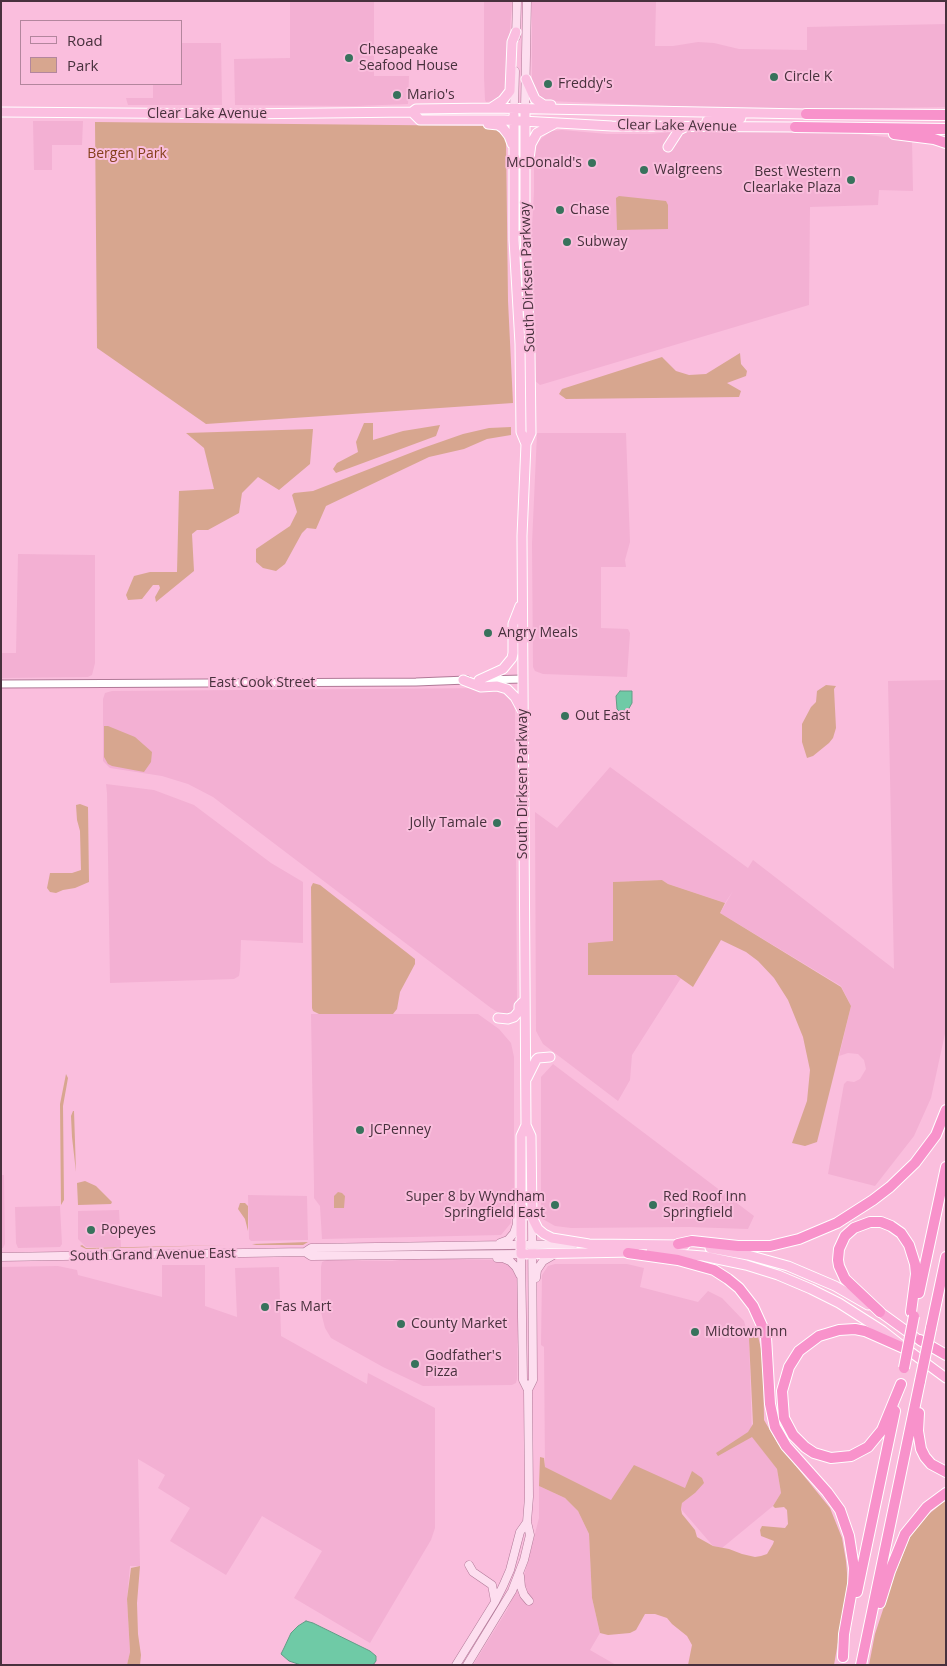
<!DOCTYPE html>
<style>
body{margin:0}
#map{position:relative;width:947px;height:1666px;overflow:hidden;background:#fabedd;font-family:"Open Sans",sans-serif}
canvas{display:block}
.frame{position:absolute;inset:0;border:2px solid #48313d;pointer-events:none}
.legend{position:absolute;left:20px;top:20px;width:162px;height:65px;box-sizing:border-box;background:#fabedd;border:1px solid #b3869d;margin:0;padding:6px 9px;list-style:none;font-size:15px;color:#48313d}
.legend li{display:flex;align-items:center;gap:10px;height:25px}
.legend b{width:25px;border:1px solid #b3869d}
</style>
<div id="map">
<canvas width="947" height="1666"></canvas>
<div class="frame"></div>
<ul class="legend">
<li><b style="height:6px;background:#fbbee0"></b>Road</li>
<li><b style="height:14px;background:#d7a68f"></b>Park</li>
</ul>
</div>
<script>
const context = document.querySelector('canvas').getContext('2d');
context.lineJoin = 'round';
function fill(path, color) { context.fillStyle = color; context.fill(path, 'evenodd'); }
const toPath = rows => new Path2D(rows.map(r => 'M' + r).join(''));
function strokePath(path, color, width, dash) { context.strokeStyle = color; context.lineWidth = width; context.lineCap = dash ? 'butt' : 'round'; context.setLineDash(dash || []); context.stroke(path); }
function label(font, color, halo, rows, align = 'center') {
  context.font = font + ' "Open Sans",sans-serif'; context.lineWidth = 4; context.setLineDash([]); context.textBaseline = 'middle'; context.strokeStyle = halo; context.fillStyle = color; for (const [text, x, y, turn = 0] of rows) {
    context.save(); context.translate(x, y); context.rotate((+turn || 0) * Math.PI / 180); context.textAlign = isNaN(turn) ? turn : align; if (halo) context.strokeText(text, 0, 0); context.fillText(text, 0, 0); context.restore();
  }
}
const built = toPath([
 [290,1,374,1,374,76,409,76,408,104,356,106,235,105,234,59,290,58],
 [484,1,512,1,506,87,502,96,495,101,486,102,485,100,484,77],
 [532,1,656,1,655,46,673,46,698,42,714,43,739,49,807,50,807,27,946,24,946,107,771,110,548,101,538,97,533,87,532,82],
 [181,43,221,43,222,105,128,105,126,98,153,98,153,84,181,84],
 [33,121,83,121,82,145,52,145,52,170,34,170],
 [562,130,607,134,649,134,695,130,784,131,804,133,850,133,912,140,913,191,879,190,878,205,810,207,809,305,540,385,534,380,530,261,534,192,534,154,536,144,542,138,551,131],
 [537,433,626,433,630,542,625,560,626,567,601,567,601,628,628,629,630,633,627,677,543,674,535,671,533,667,532,543],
 [18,554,95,555,95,663,92,675,88,677,1,678,1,653,16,653],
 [946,680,946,1029,931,1098,914,1136,875,1186,828,1174,844,1084,847,1081,854,1082,860,1079,866,1069,864,1060,858,1054,848,1053,839,1056,851,1006,841,986,720,913,733,891,725,903,668,884,662,880,613,882,613,942,681,978,632,1055,630,1080,618,1101,543,1044,536,1031,535,812,557,828,610,767,748,868,753,860,894,969,888,681],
 [493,688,503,690,514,702,515,712,517,1002,514,1014,504,1016,491,1008,213,797,188,784,162,776,110,768,103,761,103,699,105,693,112,691],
 [106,784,154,790,194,805,271,863,303,882,303,943,241,940,240,970,239,976,234,979,110,983,107,793],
 [311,1014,478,1014,499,1029,511,1043,514,1057,514,1191,511,1206,511,1223,501,1235,322,1239,320,1206,314,1198,314,1185],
 [553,1064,754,1216,748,1229,689,1227,571,1228,555,1226,541,1218,541,1077],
 [1,1175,4,1175,5,1244,3,1248,1,1248],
 [248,1195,307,1196,308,1240,251,1241,249,1239],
 [60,1206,62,1244,60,1247,18,1248,16,1243,15,1207],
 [119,1210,121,1247,86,1247,78,1239,78,1211],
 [415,1258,499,1260,508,1264,515,1271,518,1278,518,1311,517,1379,516,1383,512,1385,423,1386,383,1367,331,1338,325,1328,321,1312,321,1267,322,1262,327,1260,392,1261],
 [555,1264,627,1264,644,1268,640,1287,698,1302,708,1291,722,1298,744,1321,749,1339,752,1436,777,1469,781,1493,773,1506,722,1548,713,1546,681,1509,682,1503,695,1493,611,1500,545,1467,544,1347,541,1345,542,1275,548,1266],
 [162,1265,205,1265,205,1306,237,1317,235,1268,279,1267,281,1336,367,1384,368,1373,435,1408,435,1528,431,1540,370,1643,294,1598,322,1551,262,1516,226,1575,170,1541,190,1508,158,1488,165,1475,138,1459,140,1566,130,1566,127,1599,130,1652,127,1665,1,1665,1,1267,58,1266,77,1270,78,1275,162,1297],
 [539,1486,565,1498,578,1511,589,1534,592,1598,600,1633,590,1650,616,1665,473,1665,507,1610,525,1572,539,1518]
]);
const green = toPath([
 [95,122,492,126,506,139,508,301,513,403,206,424,97,348],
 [619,196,666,201,668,205,668,229,617,230,616,198],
 [740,353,741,364,747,371,746,376,727,383,741,391,739,397,566,399,559,394,562,389,662,357,676,371,689,375,706,374],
 [364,423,373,423,373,440,403,431,440,425,436,436,336,473,333,469,337,463,358,452,356,442],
 [511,427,511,435,487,439,464,449,429,457,326,506,316,529,307,528,302,533,285,564,276,571,263,568,256,562,256,549,290,526,297,512,292,495,294,493,313,491,423,448,463,434,489,428],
 [313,429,310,464,279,490,258,477,242,493,239,513,208,530,197,530,192,534,194,571,156,602,155,597,160,588,159,585,153,585,142,599,128,600,126,595,134,576,150,572,177,572,179,491,214,489,204,448,186,433],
 [826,685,836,686,834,689,836,728,833,738,829,743,813,756,807,758,802,742,802,724,811,707,816,702,817,691],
 [104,726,108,726,135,737,152,752,151,762,144,772,112,766,108,764,104,757],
 [80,804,88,807,89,882,75,888,63,890,56,893,50,892,47,888,50,873,72,873,81,870,80,831,77,820,76,805],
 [662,880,668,884,725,903,720,913,841,987,851,1006,817,1142,805,1146,792,1143,807,1101,810,1070,803,1037,788,1000,774,978,758,961,746,952,721,940,693,987,676,975,588,975,588,943,613,941,613,882],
 [313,883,320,885,415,959,415,964,400,992,397,1009,393,1014,319,1014,313,1011,312,1008,311,887],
 [66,1074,68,1078,63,1106,64,1200,61,1205,60,1104],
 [73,1111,74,1111,76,1172,72,1137,71,1116],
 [85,1181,96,1186,112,1202,111,1204,78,1205,77,1183],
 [338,1192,342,1193,345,1196,344,1208,334,1208,334,1196],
 [240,1203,245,1203,248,1206,248,1231,245,1219,238,1209],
 [308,1242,303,1245,256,1245,252,1244],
 [82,1245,86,1248,227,1245,86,1249,80,1246],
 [755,1330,757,1332,763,1357,764,1420,778,1444,830,1508,842,1538,846,1561,848,1585,834,1665,688,1665,692,1645,687,1636,672,1624,667,1618,655,1614,645,1614,636,1630,630,1633,608,1635,600,1633,592,1598,589,1534,578,1511,565,1498,539,1486,540,1457,544,1458,545,1467,611,1500,634,1465,685,1488,692,1471,702,1478,704,1483,695,1493,682,1503,681,1509,682,1514,695,1530,697,1537,713,1546,729,1549,742,1554,755,1557,761,1556,767,1554,773,1544,774,1541,761,1536,760,1530,762,1526,785,1528,788,1524,787,1510,784,1507,775,1508,773,1506,781,1493,777,1469,752,1437,718,1456,716,1453,748,1432,753,1424,749,1339,750,1335],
 [946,1500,946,1665,869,1665,875,1634,894,1576,910,1537,929,1514],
 [140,1566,137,1603,138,1634,141,1655,140,1665,127,1665,130,1652,127,1599,131,1568]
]);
const water = toPath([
 [620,691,632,691,632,703,628,710,619,711,617,709,616,696,620,691],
 [306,1621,313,1623,370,1651,376,1656,376,1661,373,1665,301,1665,289,1661,281,1654,284,1648,291,1633,298,1626,306,1621]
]);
const tertiary = toPath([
 [483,680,523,679],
 [1,684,416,682,467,680]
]);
const secondary = toPath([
 [516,37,517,1],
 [514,109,515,71],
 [525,109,527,1],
 [500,1243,508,1240,514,1233,517,1224,516,1211,520,1201],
 [305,1252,311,1248,574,1244],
 [1,1257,305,1252,311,1256,521,1254,523,1380,528,1390],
 [497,1258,503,1258,510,1261,516,1267,520,1275],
 [536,1278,537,1270,543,1261,555,1254],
 [469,1565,473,1572,492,1585,495,1601],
 [520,1576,521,1587,524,1595,529,1601],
 [456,1665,495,1602,503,1586,510,1570,520,1532,527,1522],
 [467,1665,512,1591,524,1560,530,1535,527,1522,529,1497,528,1390,533,1380,532,1217]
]);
const primary = toPath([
 [526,79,535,99,544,105,551,105],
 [491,108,503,100,510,91,512,42,516,32],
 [525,109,525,232,530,351,531,433,526,444,522,536,526,1125,521,1136,521,1254,635,1252],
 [1,112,238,114,412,112,416,109,491,108,806,114],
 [412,112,420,120,504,120,612,126,795,127],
 [514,115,514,240,520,344,521,432,526,444],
 [707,121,741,118],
 [488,124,498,125,503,128,509,136,512,144],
 [668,147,679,130,685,127],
 [529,159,531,144,537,133,554,124],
 [463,680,481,687,497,686,507,689,515,697,522,710],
 [479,680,503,669,512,658,513,653,513,624,520,606],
 [498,1018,508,1019,514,1017,519,1011,519,1006,523,1002],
 [527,1078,536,1060,538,1058,550,1057],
 [526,1125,531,1136,532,1217,538,1229,544,1234,552,1238,589,1244,685,1245],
 [710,1248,748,1255,788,1266,835,1286,868,1305],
 [651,1252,703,1256,746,1265,778,1275,811,1289,839,1303,883,1331,901,1345]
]);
const trunk = toPath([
 [880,1312,916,1338],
 [908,1350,946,1378]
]);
const motorway = toPath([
 [806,114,946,115],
 [795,127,946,129],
 [894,134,934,139,946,143],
 [678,1244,692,1241,738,1246,770,1246,799,1239,837,1223,873,1200,890,1187,915,1163,936,1135,946,1110],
 [628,1253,678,1260,714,1270,728,1279,739,1288,753,1306,763,1328,766,1337,770,1404,775,1427,786,1446,827,1492,840,1510,849,1536,854,1568,853,1584,844,1634,843,1657],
 [919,1293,946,1167],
 [880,1312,845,1279,839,1266,838,1260,839,1249,845,1236,854,1228,870,1222,881,1222,891,1226,901,1233,909,1245,915,1264,916,1274,911,1312],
 [931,1328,946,1257],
 [920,1340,946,1355],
 [901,1384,882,1430,868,1447,851,1456,831,1458,814,1453,805,1447,793,1435,784,1418,782,1391,789,1367,799,1351,819,1336,839,1330,855,1329,865,1331,908,1350],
 [919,1413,918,1431,921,1449,925,1457,931,1464,946,1472],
 [857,1592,895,1411],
 [880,1603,890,1571,905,1534,927,1507,946,1493],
 [861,1665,920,1381]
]);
const motorwayBridge = toPath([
 [904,1368,914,1316],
 [920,1381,931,1328]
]);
const markers = [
 [349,58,5,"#38725c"],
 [774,77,5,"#38725c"],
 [548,84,5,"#38725c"],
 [397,95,5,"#38725c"],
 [592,163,5,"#38725c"],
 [644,170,5,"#38725c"],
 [851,180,5,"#38725c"],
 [560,210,5,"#38725c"],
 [567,242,5,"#38725c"],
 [488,633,5,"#38725c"],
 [565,716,5,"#38725c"],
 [497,823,5,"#38725c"],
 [360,1130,5,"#38725c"],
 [555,1205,5,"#38725c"],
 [653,1205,5,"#38725c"],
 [91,1230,5,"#38725c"],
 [265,1307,5,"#38725c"],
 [401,1324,5,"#38725c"],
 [695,1332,5,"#38725c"],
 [415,1364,5,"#38725c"]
];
const poiNames = [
 ["Chesapeake",359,50],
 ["Seafood House",359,66],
 ["Circle K",784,77],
 ["Freddy's",558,84],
 ["Mario's",407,95],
 ["McDonald's",582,163,"right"],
 ["Walgreens",654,170],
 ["Best Western",841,172,"right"],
 ["Clearlake Plaza",841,188,"right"],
 ["Chase",570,210],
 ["Subway",577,242],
 ["Angry Meals",498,633],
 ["Out East",575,716],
 ["Jolly Tamale",487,823,"right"],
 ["JCPenney",370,1130],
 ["Super 8 by Wyndham",545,1197,"right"],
 ["Springfield East",545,1213,"right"],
 ["Red Roof Inn",663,1197],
 ["Springfield",663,1213],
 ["Popeyes",101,1230],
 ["Fas Mart",275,1307],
 ["County Market",411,1324],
 ["Midtown Inn",705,1332],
 ["Godfather's",425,1356],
 ["Pizza",425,1372]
];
const streetNames = [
 ["Clear Lake Avenue",207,114],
 ["Clear Lake Avenue",677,126,1],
 ["South Dirksen Parkway",528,277,-92],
 ["East Cook Street",262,683],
 ["South Dirksen Parkway",523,784,-90],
 ["South Grand Avenue East",153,1255,-1]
];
const parkNames = [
 ["Bergen Park",127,154]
];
fill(built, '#f3b0d3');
fill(green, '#d7a68f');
fill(water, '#6fcaa6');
strokePath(water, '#639c86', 1);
strokePath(tertiary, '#b07997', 9);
strokePath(secondary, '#b07997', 9);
strokePath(primary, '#fff', 11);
strokePath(trunk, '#fff', 11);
strokePath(motorway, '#fff', 12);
strokePath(tertiary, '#fff', 7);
strokePath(secondary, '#fddeef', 8);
strokePath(primary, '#fbbee0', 9);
strokePath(trunk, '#faa8d6', 9);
strokePath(motorway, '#f892cb', 10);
strokePath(motorwayBridge, '#fff', 12, []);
strokePath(motorwayBridge, '#f892cb', 10);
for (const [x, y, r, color] of markers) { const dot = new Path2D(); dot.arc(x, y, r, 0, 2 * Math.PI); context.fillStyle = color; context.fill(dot); strokePath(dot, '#fabedd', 2); }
label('14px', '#48313d', '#fabedd', poiNames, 'left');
label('14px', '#48313d', '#fabedd', streetNames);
label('14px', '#85411c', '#fabedd', parkNames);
</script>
